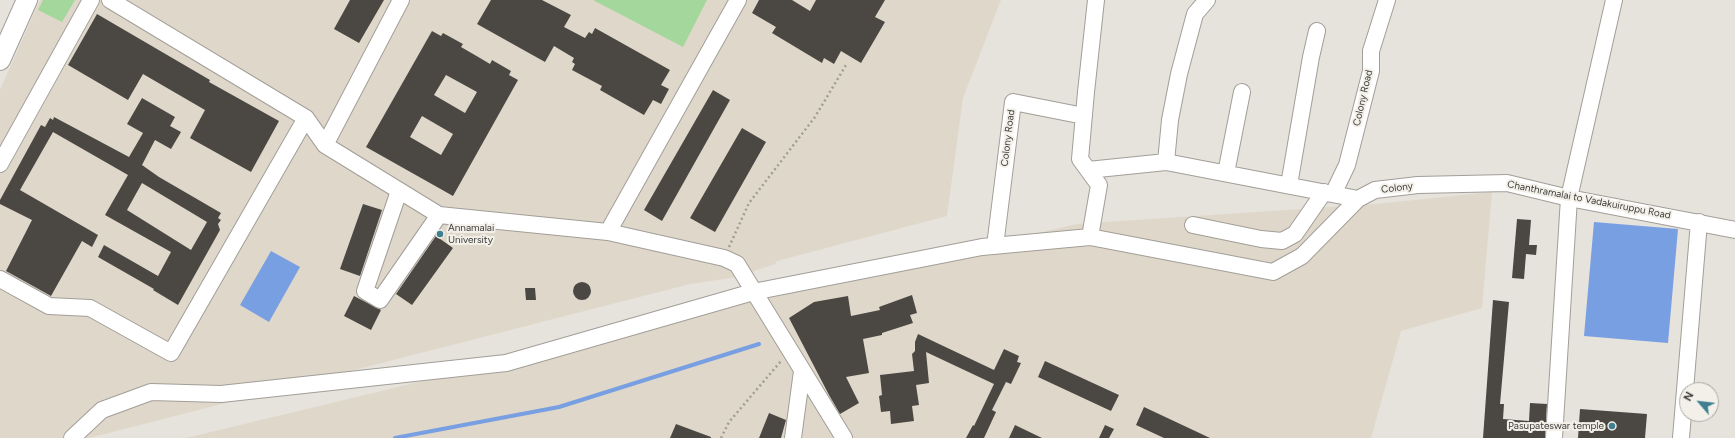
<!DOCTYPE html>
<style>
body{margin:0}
#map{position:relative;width:1735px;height:438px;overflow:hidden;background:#e6e2dc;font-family:Figtree,sans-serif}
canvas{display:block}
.north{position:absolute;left:1679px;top:382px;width:40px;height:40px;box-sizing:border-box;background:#f3f0e9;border:1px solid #aaa8a2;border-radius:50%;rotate:298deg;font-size:11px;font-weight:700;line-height:16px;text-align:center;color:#3c3b38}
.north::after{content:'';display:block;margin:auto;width:14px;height:18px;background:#3e8092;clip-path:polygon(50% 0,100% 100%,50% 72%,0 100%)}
</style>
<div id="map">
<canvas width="1735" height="438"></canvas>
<div class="north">N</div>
</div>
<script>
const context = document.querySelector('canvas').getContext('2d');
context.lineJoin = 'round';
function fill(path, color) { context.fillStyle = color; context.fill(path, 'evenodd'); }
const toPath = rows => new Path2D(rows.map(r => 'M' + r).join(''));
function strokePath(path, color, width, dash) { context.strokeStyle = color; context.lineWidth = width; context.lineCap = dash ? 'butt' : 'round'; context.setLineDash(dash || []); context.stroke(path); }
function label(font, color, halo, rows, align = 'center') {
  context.font = font + ' Figtree,sans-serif'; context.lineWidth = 4; context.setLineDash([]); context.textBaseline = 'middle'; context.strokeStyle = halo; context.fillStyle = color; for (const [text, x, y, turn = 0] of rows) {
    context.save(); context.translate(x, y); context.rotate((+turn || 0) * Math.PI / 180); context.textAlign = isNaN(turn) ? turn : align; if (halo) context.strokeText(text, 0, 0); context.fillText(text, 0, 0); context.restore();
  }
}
const built = toPath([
 [40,0,1001,0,963,98,947,216,777,261,775,264,737,277,690,284,89,438,0,438,0,90],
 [1492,192,1482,308,1401,331,1371,438,186,438,1076,224,1376,204]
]);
const green = toPath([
 [43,0,75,0,62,22,38,10],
 [593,0,707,0,683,47]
]);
const water = toPath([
 [1594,222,1678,229,1668,343,1584,336],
 [271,251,300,267,269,322,240,305]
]);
const stream = toPath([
 [395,438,559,407,759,344]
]);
const building = toPath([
 [350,0,384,0,359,43,334,29],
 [491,0,542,0,571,15,564,27,585,38,589,32,592,34,595,28,670,70,661,85,669,89,661,104,653,100,644,115,600,90,602,86,572,70,575,64,572,62,574,58,554,46,545,62,477,24],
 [759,0,792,0,810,11,816,0,885,0,875,17,885,22,861,63,841,51,834,64,824,58,822,63,772,33,776,27,752,13],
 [97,14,210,80,209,82,279,121,251,172,190,138,205,110,143,74,128,100,68,65],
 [432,31,441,36,443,33,463,44,461,47,480,58,490,64,492,60,511,71,509,75,518,80,453,196,366,147],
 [446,75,477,92,465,113,434,95],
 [422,116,453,134,441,155,410,137],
 [713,90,730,100,662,221,644,210],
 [142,98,175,117,170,126,181,132,171,149,155,140,142,165,159,177,221,213,218,218,221,220,218,224,220,230,178,305,153,290,154,289,98,257,104,245,158,276,171,252,105,215,128,175,53,132,20,190,98,235,92,247,82,241,51,296,6,271,32,220,0,204,0,200,41,125,45,127,50,118,53,120,54,117,129,157,143,133,127,124],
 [142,183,207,222,191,250,127,210],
 [742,128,766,142,715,232,690,218],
 [363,204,382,210,360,276,340,269],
 [1517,219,1531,220,1529,245,1537,245,1536,255,1526,254,1524,279,1512,278],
 [436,236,453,248,412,305,396,294],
 '573 291a9 9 0 1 1 18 0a9 9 0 1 1-18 0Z',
 [525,288,535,288,536,300,526,300],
 [912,295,917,313,910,315,913,323,882,333,882,335,863,339,869,373,846,377,859,403,840,414,829,395,789,318,814,302,848,296,851,316,880,310,879,307],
 [354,296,381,310,371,330,344,316],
 [1493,300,1509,302,1500,404,1504,404,1503,419,1529,421,1530,403,1547,404,1545,438,1483,438],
 [918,334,994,370,1004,349,1019,356,1017,362,1021,363,1011,384,1006,382,992,410,996,412,984,438,966,438,973,425,974,426,994,384,926,352,929,383,916,385,919,405,912,406,914,421,891,424,890,411,881,412,879,396,882,395,880,375,914,371,912,354,915,351,915,342],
 [1045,361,1119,395,1111,411,1038,377],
 [1144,407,1210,438,1164,438,1136,425],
 [1580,409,1647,414,1645,438,1578,438],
 [769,413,786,420,781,438,759,438],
 [676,424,711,437,711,438,670,438],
 [1015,425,1042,438,1009,438],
 [1105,425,1114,429,1109,438,1099,438]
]);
const path = toPath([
 [729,247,749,203,815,117,846,65],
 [721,438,729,422,781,361]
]);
const minor = toPath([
 [110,0,306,118,325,145,439,215,608,232,724,258,737,264,844,438],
 [1207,0,1195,14,1179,74,1170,120,1166,162,1358,199],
 [325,145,401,0],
 [0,164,91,0],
 [1088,170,1166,162],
 [1226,173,1242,92],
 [1289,185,1311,57,1317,31],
 [399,191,365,291,380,300,439,215],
 [1333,194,1347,165,1371,71,1371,51,1387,0],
 [1193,225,1261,239,1282,241,1295,234,1324,192],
 [608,232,738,0],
 [1090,237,1099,185,1080,159,1086,92,1096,0],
 [995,246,1013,102,1084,116],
 [0,279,49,306,90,308,171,353,306,118],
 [72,438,102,410,151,392,221,394,506,363,753,292,982,247,1090,237,1273,272,1302,256,1358,199,1375,190,1418,185,1507,183,1569,198,1735,230],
 [793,438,802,371],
 [1554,438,1569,198,1614,0],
 [1681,438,1699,222]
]);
const major = toPath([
 [0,60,27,0]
]);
const markers = [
 [440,234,4,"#3e8092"],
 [1612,426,4,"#3e8092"]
];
const streetNames = [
 ["Colony Road",1363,98,-77],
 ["Colony Road",1008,138,-83],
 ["Colony",1397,188,-7],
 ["Chanthramalai to Vadakuiruppu Road",1589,200,11]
];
const poiNames = [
 ["Annamalai",448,228],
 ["University",448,240],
 ["Pasupateswar temple",1604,426,"right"]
];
fill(built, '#dfd8ca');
fill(green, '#a4d79b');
fill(water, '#779fe2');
strokePath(stream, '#779fe2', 4);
fill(building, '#4b4843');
strokePath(minor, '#a29e98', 18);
strokePath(major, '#a29e98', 22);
strokePath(path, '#a09d98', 2.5, [2, 3]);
strokePath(minor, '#fff', 16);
strokePath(major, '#fff', 20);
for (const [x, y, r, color] of markers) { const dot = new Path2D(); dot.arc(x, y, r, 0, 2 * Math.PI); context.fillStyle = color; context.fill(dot); strokePath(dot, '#f3f0e9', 1.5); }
label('10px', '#3c3b38', '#f3f0e9', streetNames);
label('10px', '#3c3b38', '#f3f0e9', poiNames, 'left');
</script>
